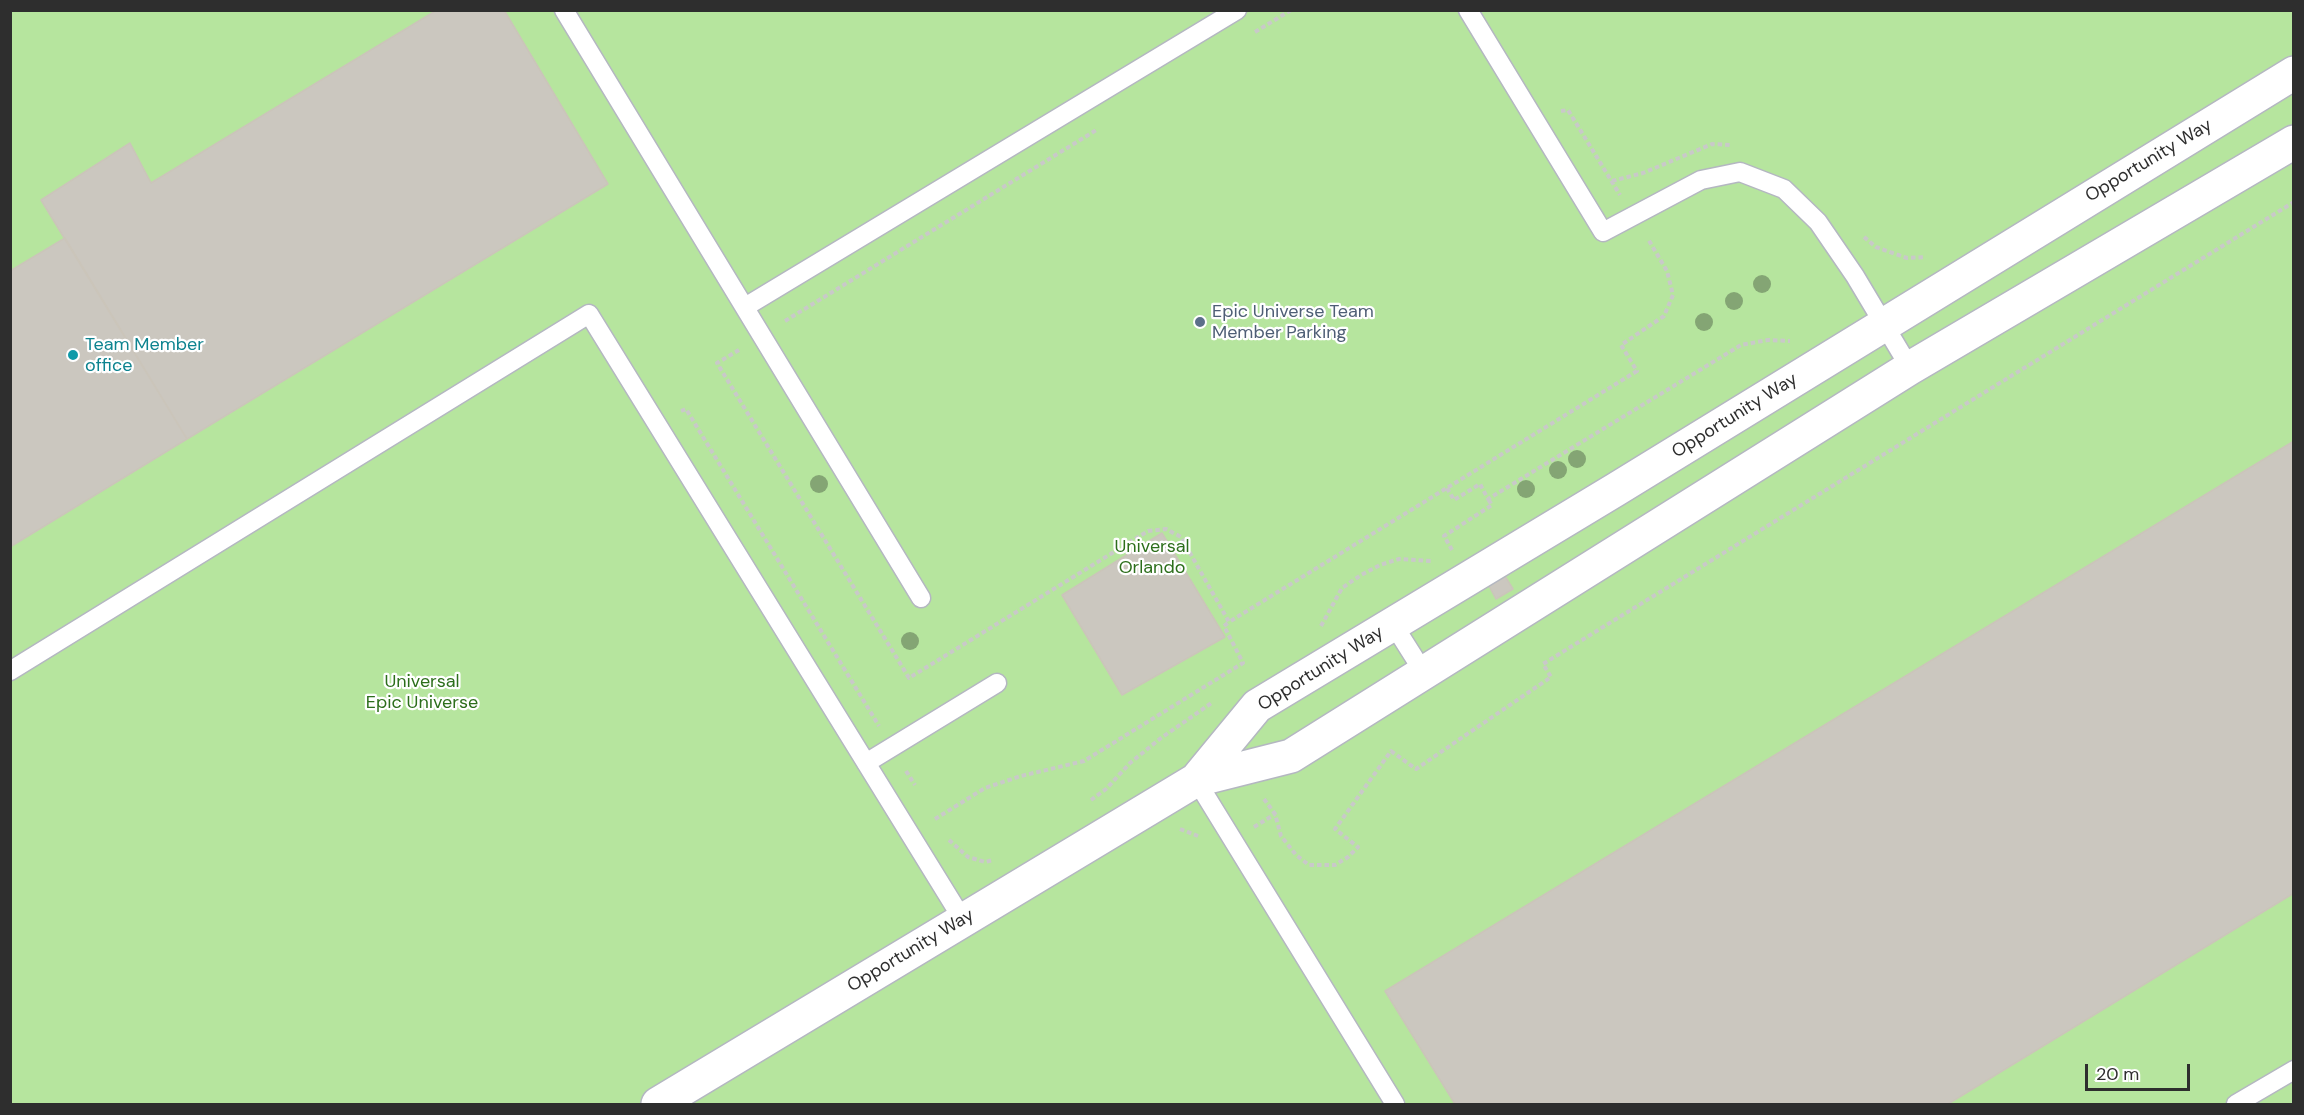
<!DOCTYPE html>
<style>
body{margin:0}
#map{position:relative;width:2304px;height:1115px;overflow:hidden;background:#efe9e1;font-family:"DM Sans",sans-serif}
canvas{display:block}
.frame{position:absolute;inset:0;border:12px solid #2e2e2e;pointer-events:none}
.scale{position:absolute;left:2085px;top:1064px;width:105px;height:27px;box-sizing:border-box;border:3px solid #2e2e2e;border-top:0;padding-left:8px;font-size:18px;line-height:21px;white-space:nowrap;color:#2e2e2e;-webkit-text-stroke:4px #fff;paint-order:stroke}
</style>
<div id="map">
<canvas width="2304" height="1115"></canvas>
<div class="frame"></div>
<div class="scale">20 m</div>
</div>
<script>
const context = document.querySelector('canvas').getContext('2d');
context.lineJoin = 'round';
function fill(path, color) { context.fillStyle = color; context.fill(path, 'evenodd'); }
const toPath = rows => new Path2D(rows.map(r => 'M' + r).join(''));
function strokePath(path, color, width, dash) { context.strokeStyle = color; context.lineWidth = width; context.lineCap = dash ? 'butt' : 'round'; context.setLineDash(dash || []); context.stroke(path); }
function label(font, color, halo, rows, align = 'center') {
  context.font = font + ' "DM Sans",sans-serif'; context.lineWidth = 4.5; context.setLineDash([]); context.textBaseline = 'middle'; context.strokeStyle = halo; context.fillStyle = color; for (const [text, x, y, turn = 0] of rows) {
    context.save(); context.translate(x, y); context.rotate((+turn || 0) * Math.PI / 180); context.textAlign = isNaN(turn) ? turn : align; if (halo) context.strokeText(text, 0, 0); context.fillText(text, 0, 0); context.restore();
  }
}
const green = toPath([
 [10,11,2293,11,2293,1104,11,1104]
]);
const building = toPath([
 [437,10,504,10,608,184,187,439,41,200,130,143,151,183,437,10],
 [65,238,187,439,10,547,10,271,65,238],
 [2294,441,2294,893,1948,1104,1455,1104,1385,991,2294,441],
 [1162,533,1225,637,1122,695,1062,595,1162,533],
 [1505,576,1513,589,1496,599,1489,586,1505,576]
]);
const path = toPath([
 [1255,32,1291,10],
 [1561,111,1568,110,1620,195],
 [1612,181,1643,173,1712,144,1730,145],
 [1864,237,1876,247,1907,258,1926,257],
 [785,321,1098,129],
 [739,350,717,363,909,678,1148,531,1166,529,1181,537,1229,622,1637,371,1621,345,1664,316,1673,295,1667,271,1648,239],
 [681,411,686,409,879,726],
 [1447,488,1454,500,1480,484,1488,499,1741,345,1768,340,1790,341],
 [1452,550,1444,536,1492,505,1488,499],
 [1321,626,1342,588,1361,575,1380,565,1399,559,1431,561],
 [906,771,915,785],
 [1264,799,1275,814,1281,836,1296,855,1309,865,1335,865,1348,857,1358,847,1335,829,1391,751,1416,769,1551,677,1543,664,2294,202],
 [1091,800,1106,789,1130,763,1161,738,1213,702],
 [935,819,985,788,1021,776,1084,761,1243,663,1224,626,1229,622],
 [1254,827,1275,814],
 [1180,829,1198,836],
 [949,840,968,857,985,862,993,860]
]);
const service = toPath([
 [564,10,921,598],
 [1468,10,1603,232,1701,180,1740,172,1784,189,1818,222,1855,276,1910,368],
 [745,307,1237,10],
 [1393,624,1424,673],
 [10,671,589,314,963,920],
 [866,763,997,683],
 [1196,780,1395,1104],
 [2236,1104,2294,1070]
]);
const minor = toPath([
 [1196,780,1257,706,1615,490,2294,73],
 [658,1104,1196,780,1291,756,1910,368,2294,142]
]);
const trees = [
 [1762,284],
 [1734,301],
 [1704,322],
 [1577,459],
 [1558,470],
 [819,484],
 [1526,489],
 [910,641]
];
const markers = [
 [1200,322,6,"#5c6f8a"],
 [73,355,6,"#0f9aa8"]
];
const streetNames = [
 ["Opportunity Way",2149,161,-31],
 ["Opportunity Way",1735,416,-32],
 ["Opportunity Way",1321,669,-32],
 ["Opportunity Way",911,951,-31]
];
const serviceNames = [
 ["Epic Universe Team",1212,312],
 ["Member Parking",1212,333]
];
const cultureNames = [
 ["Team Member",85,345],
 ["office",85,366]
];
const parkNames = [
 ["Universal",1152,547],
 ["Orlando",1152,568],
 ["Universal",422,682],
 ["Epic Universe",422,703]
];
fill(green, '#b6e59e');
fill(building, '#cbc7bf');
strokePath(building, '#cbc5ba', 1.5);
strokePath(service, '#b4b7c1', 21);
strokePath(minor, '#b4b7c1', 36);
strokePath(path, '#c9c9c9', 4, [4.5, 3]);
strokePath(service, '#fff', 18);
strokePath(minor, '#fff', 33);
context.fillStyle = '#84a574';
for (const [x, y] of trees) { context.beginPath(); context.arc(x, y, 9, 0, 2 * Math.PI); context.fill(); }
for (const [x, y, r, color] of markers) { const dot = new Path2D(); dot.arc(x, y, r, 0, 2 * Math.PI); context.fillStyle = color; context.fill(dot); strokePath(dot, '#fff', 2); }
label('18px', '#2e2e2e', '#fff', streetNames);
label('18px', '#4e5e75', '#fff', serviceNames, 'left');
label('18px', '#0d838f', '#fff', cultureNames, 'left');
label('18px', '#2c6e1b', '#fff', parkNames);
</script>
